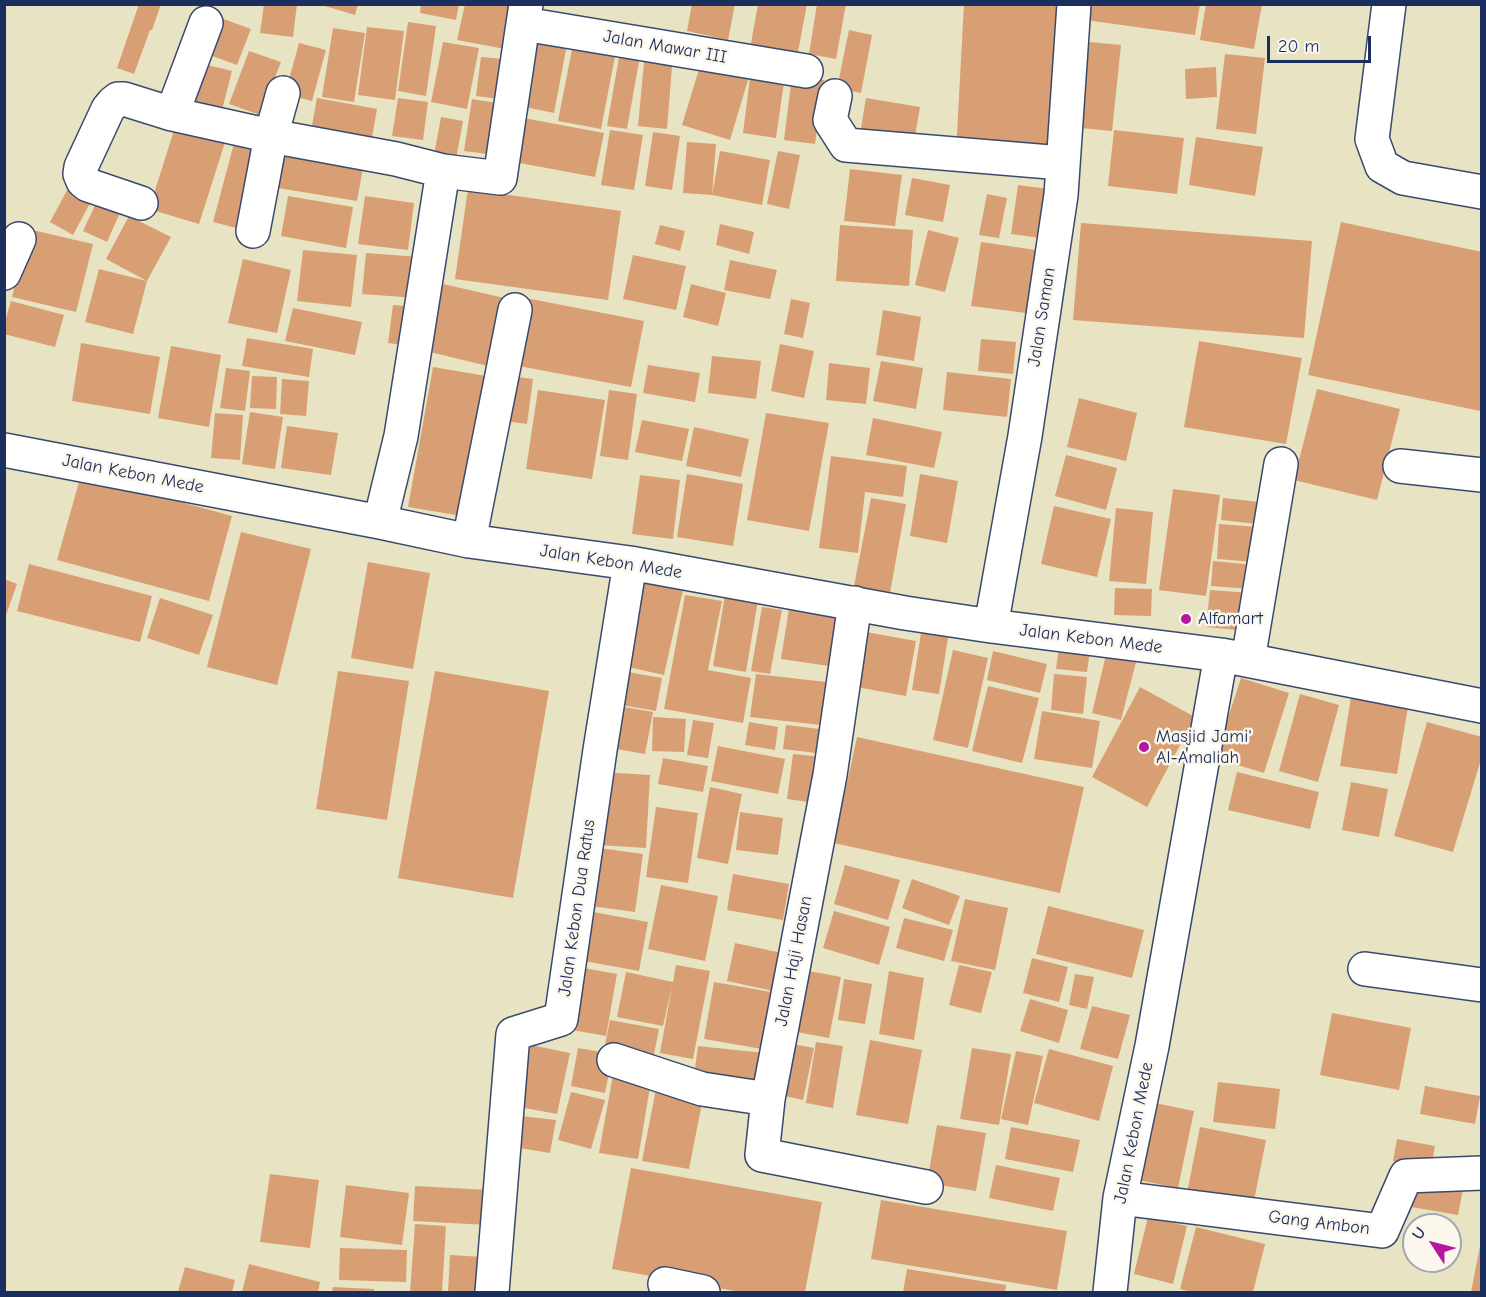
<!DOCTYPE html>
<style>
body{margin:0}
#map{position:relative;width:1486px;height:1297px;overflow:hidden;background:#e8e3c2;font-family:"Comic Neue",sans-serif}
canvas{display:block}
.frame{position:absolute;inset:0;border:6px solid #1b2f5e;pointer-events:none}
.north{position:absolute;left:1402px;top:1213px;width:60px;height:60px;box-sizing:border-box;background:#fbf7ec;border:2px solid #a1a7b3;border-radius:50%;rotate:306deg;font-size:16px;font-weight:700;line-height:24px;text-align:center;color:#1b2f5e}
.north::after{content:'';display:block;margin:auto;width:21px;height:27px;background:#b5179e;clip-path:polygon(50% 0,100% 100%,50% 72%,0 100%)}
.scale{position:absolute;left:1267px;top:36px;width:104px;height:27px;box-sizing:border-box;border:3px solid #1b2f5e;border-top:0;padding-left:8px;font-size:18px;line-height:21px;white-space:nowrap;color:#1b2f5e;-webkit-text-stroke:4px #fbf7ec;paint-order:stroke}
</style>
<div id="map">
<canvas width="1486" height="1297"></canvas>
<div class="frame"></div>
<div class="north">U</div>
<div class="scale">20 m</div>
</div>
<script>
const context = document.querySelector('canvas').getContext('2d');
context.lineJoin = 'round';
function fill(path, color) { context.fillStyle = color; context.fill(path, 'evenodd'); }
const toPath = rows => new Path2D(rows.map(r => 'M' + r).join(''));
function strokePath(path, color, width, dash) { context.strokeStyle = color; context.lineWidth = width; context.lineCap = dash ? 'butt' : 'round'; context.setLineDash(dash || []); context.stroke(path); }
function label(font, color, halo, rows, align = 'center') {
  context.font = font + ' "Comic Neue",sans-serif'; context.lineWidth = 5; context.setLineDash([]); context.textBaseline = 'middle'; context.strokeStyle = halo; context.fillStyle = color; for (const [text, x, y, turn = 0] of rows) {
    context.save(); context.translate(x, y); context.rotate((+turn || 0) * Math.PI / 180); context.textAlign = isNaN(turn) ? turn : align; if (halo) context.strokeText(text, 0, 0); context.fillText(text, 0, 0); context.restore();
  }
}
const building = toPath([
 [139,4,161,4,152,30,150,30,134,74,117,68],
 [264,4,297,4,293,37,260,33],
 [318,4,358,4,355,15],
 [421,4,459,4,456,20,420,13],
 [465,4,515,4,505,49,457,40],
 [692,4,735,4,728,40,687,31],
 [758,4,807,4,797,57,750,49],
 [817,4,846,4,836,59,809,54],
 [964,4,1060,4,1052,157,956,152],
 [1087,4,1200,4,1195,35,1085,20],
 [1206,4,1262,4,1254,49,1200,40],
 [218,17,251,29,237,65,204,53],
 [408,22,436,26,426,96,398,91],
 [367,27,404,31,395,100,358,95],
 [333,28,365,33,354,102,322,97],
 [849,30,872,35,861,93,837,88],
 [529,31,568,39,554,113,515,105],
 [574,39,617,46,601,129,558,121],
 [1079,41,1121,45,1112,131,1070,127],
 [443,42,479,48,467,109,431,102],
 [299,43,326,50,312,101,285,94],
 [621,46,641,50,627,129,607,126],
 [249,51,281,62,260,115,229,104],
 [645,52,673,54,667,129,638,126],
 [1225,54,1265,58,1256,134,1216,129],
 [703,56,751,70,730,140,682,125],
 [481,57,504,59,499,99,476,96],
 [195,62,232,71,222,110,185,100],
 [1216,67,1217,97,1186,99,1185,69],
 [751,70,785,75,776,138,743,133],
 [792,76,824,80,815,144,784,140],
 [317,98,377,109,371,143,311,131],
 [398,98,428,102,423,140,392,136],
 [866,98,920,107,913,148,859,140],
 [472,99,497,103,488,154,464,151],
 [441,117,463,121,456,159,434,155],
 [518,117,604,133,595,177,509,161],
 [177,121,227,136,199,224,149,209],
 [610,130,643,135,634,190,601,185],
 [1114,130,1184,138,1177,194,1108,186],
 [237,132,268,140,244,230,213,222],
 [653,132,680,136,672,190,645,186],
 [1196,137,1263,147,1255,196,1189,185],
 [687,142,716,144,712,195,683,193],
 [279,143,365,157,357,201,272,187],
 [720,151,770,160,762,205,712,195],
 [778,151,800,155,789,209,767,204],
 [850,169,902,175,895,226,844,221],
 [912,178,950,185,943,222,905,215],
 [72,181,95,194,73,235,50,222],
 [1018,185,1055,190,1048,239,1011,234],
 [468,189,621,211,608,300,455,279],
 [987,194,1007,198,999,238,979,235],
 [288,196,353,207,346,248,281,236],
 [365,196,414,203,408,250,358,244],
 [99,197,122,208,107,242,83,231],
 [129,216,171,237,147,281,106,259],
 [1341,222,1482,252,1482,404,1480,411,1308,375],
 [1081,223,1312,241,1304,338,1073,320],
 [720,224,754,232,749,254,716,245],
 [660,225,685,231,680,251,655,244],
 [840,225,913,230,909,286,836,281],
 [28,229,93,244,76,312,12,297],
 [928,230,959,238,945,292,915,285],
 [981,242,1043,251,1034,314,971,306],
 [303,250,357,255,351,307,297,301],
 [366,253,420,257,416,298,362,294],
 [633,255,686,266,676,310,623,299],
 [243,259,291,270,277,333,228,323],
 [730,260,777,270,770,299,724,290],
 [99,269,147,281,133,334,85,322],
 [443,284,509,299,492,367,426,351],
 [691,284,726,293,718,326,683,317],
 [526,298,644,321,631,387,513,365],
 [791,299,810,303,803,338,784,334],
 [11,301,64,315,55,347,4,334,4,325],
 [393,305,415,307,411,346,388,343],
 [293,308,362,322,355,355,285,341],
 [883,310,921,317,914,361,876,355],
 [247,338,313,349,309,377,242,366],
 [981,339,1016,342,1013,374,978,371],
 [1199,341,1302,358,1286,444,1184,427],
 [81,343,160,357,150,414,72,401],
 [780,344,814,351,804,398,771,391],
 [171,346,221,355,209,427,158,418],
 [712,356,761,361,756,399,708,393],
 [881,361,923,368,916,409,873,401],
 [829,363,870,368,866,404,826,400],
 [648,365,700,373,695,402,643,393],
 [433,367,492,377,468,517,408,507],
 [226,368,250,371,245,411,220,408],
 [947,372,1011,379,1007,417,943,410],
 [252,376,277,377,276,409,250,408],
 [510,376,533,379,527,424,504,421],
 [282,379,309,381,306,416,280,414],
 [1317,389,1400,409,1377,500,1294,480],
 [538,390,605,400,592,479,526,469],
 [609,390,637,394,628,460,600,456],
 [1079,398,1137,413,1126,461,1067,447],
 [250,412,283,417,275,469,242,464],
 [215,413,243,415,240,460,211,458],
 [766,413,829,423,809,531,747,520],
 [873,418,942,432,934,468,866,455],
 [642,420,689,429,682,461,635,452],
 [287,426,338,433,331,475,281,468],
 [694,427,749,439,741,477,686,466],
 [1066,455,1117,468,1106,510,1055,496],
 [831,456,907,466,903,497,865,492,858,553,819,548],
 [687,474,743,484,733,546,677,537],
 [920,474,958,481,947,543,910,536],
 [81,475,232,516,209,601,57,560],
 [640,475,680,480,673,539,632,534],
 [1173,489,1220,495,1206,596,1159,590],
 [871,498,906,504,890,593,854,586],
 [1223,498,1260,502,1257,524,1221,520],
 [1054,506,1111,519,1097,577,1041,564],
 [1116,508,1153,512,1146,584,1109,581],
 [1219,524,1258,527,1255,562,1217,559],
 [241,532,311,549,277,685,207,667],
 [1213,561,1255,565,1252,589,1211,586],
 [368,562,430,573,413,669,351,658],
 [29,564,152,596,140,642,17,611],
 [634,574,684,585,664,675,614,664],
 [4,579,17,584,6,615,4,615],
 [1115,588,1152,589,1151,616,1114,615],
 [1210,590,1251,593,1247,631,1206,627],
 [685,595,722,601,708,670,751,678,743,723,664,709],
 [725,595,758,600,746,672,713,666],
 [160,598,213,615,199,655,147,638],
 [790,602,845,611,836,667,781,659],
 [762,607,782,610,770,674,751,671],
 [922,627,949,632,939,694,912,690],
 [866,632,916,641,906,696,856,687],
 [1059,647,1090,650,1087,672,1056,669],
 [953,650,988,658,968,748,933,740],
 [993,651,1047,664,1040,693,987,680],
 [1106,655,1136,662,1121,720,1092,713],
 [338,671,409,681,387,820,316,809],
 [435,671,549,691,513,898,398,878],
 [628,672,662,678,656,711,622,705],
 [756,674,826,682,821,725,750,717],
 [1054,674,1087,677,1083,714,1051,710],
 [1241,678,1289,693,1264,773,1215,758],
 [988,686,1039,698,1022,763,972,751],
 [1140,687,1195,717,1147,807,1092,777],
 [1352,691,1409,700,1397,774,1340,766],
 [1300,694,1339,705,1318,782,1279,771],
 [619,706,653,712,645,754,611,748],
 [1042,711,1100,721,1092,768,1034,759],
 [653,717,686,719,684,752,652,751],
 [693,720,714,723,708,758,687,755],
 [749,722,778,727,775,750,745,745],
 [1427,722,1482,737,1482,756,1453,852,1394,836],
 [786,725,820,729,816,753,783,749],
 [857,737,1084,787,1060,893,834,843],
 [718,746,785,759,778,794,711,781],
 [793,754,823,757,816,803,787,799],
 [663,758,708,766,703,792,658,784],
 [602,772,650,775,646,848,598,845],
 [1237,772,1319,792,1310,829,1228,810],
 [1351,782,1388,789,1379,837,1342,830],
 [710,787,742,794,728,864,697,858],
 [656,807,698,813,688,883,646,877],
 [740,812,783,818,778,855,736,850],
 [599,848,643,854,635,912,591,906],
 [845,865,900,880,888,920,834,904],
 [733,874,789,884,783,920,727,910],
 [912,879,960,896,949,925,902,908],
 [661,885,718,896,705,961,648,949],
 [965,899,1008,908,995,970,951,961],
 [1048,906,1144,930,1132,978,1036,954],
 [834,911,890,927,879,965,823,948],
 [593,912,648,922,639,971,584,961],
 [904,918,953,930,944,961,896,948],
 [735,943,787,954,778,992,727,981],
 [1032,958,1068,967,1059,1002,1023,993],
 [676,965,710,971,693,1059,660,1053,672,986,663,1026,617,1017,626,972,673,982],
 [959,965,992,972,981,1013,949,1005],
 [572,966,617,974,606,1036,561,1028],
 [798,969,841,977,829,1038,786,1030],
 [889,971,924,978,914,1040,879,1034],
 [1075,974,1094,977,1087,1009,1069,1005],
 [844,979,872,984,865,1024,838,1020],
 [714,982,771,992,762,1049,704,1039],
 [1030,999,1068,1010,1059,1043,1020,1031],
 [1092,1006,1130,1015,1118,1059,1080,1049],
 [1332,1013,1411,1028,1399,1090,1320,1075],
 [610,1020,659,1029,653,1059,604,1050],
 [870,1040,922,1050,908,1124,856,1115],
 [781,1042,814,1048,803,1100,770,1093],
 [816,1042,843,1046,833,1108,806,1103],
 [521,1043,570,1053,557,1114,509,1105],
 [698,1046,764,1053,759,1091,693,1084],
 [578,1048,613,1054,605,1093,571,1086],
 [972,1048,1011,1054,999,1125,960,1119],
 [1049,1049,1113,1066,1099,1121,1034,1103],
 [1016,1051,1043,1056,1028,1125,1001,1119],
 [614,1069,652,1075,638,1159,599,1153],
 [1218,1082,1280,1089,1275,1129,1213,1122],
 [657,1084,704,1093,689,1169,642,1161],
 [1425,1086,1480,1096,1475,1124,1420,1114],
 [571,1092,605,1100,591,1149,558,1140],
 [1150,1102,1194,1111,1178,1188,1133,1179],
 [512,1115,556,1120,550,1153,507,1146],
 [937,1125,986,1133,976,1191,927,1183],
 [1011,1127,1080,1140,1073,1172,1005,1159],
 [1200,1127,1266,1140,1253,1206,1187,1193],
 [1397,1139,1435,1146,1431,1168,1393,1161],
 [996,1165,1060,1178,1053,1211,989,1198],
 [631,1168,822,1202,805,1292,740,1292,612,1269],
 [270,1174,319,1180,310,1248,260,1242],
 [1415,1181,1463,1189,1458,1215,1411,1207],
 [346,1185,409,1193,402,1245,340,1237],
 [415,1186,490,1190,488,1225,413,1221],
 [881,1200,1067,1231,1057,1290,871,1259],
 [1148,1217,1187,1226,1173,1284,1134,1274],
 [1413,1219,1414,1219,1414,1221,1430,1224,1430,1225,1414,1225,1414,1248,1408,1247],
 [415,1224,446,1226,442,1292,410,1292],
 [1196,1227,1265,1244,1253,1292,1193,1292,1180,1289],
 [1450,1227,1457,1228,1452,1254,1450,1254],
 [1480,1246,1482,1246,1482,1292,1471,1292],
 [340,1248,407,1250,406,1282,339,1280],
 [450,1255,483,1257,481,1292,448,1292],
 [249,1264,320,1282,318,1292,242,1292],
 [185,1267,235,1280,232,1292,178,1292],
 [907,1269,1006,1285,1005,1292,903,1292],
 [333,1287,374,1289,374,1292,332,1292]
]);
const minor = toPath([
 [1389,4,1372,139,1382,166,1403,178,1482,192],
 [524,24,806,71],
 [283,93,271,136,396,159,443,171,500,178,526,4],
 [835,96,830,120,846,145,1062,163],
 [172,114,206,23],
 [141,203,88,185,83,181,80,174,81,167,108,109,113,103,118,99,124,99,172,114,271,136,253,231],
 [4,273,19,239],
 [4,450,380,522,469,541,630,563,905,613,991,626,1221,655,1482,706],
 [1400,466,1482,475],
 [380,522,401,436,443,171],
 [469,541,515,310],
 [855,603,830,775,768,1099,762,1155,926,1187],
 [991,626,1025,436,1061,195,1074,4],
 [1248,660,1281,464],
 [1365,969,1482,985],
 [614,1060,702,1089,768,1099],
 [1120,1198,1382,1231,1406,1176,1482,1173],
 [665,1284,703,1292],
 [492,1292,513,1034,561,1019,600,750,630,563],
 [1110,1292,1120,1198,1152,1046,1221,655]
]);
const markers = [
 [1186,619,6,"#b5179e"],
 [1144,747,6,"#b5179e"]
];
const streetNames = [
 ["Jalan Mawar III",665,47,10],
 ["Jalan Saman",1042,317,-81],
 ["Jalan Kebon Mede",133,474,11],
 ["Jalan Kebon Mede",611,562,9],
 ["Jalan Kebon Mede",1091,639,7],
 ["Jalan Kebon Dua Ratus",577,908,-82],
 ["Jalan Haji Hasan",794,961,-79],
 ["Jalan Kebon Mede",1134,1133,-79],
 ["Gang Ambon",1319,1223,7]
];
const poiNames = [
 ["Alfamart",1198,619],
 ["Masjid Jami'",1156,737],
 ["Al-Amaliah",1156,758]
];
fill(building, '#d99f74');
strokePath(minor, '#3a4a6d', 36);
strokePath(minor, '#fff', 33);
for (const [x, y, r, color] of markers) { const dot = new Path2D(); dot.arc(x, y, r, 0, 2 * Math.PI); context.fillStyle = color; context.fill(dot); strokePath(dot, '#fbf7ec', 2); }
label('18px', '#1b2f5e', '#fbf7ec', streetNames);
label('18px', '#1b2f5e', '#fbf7ec', poiNames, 'left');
</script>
